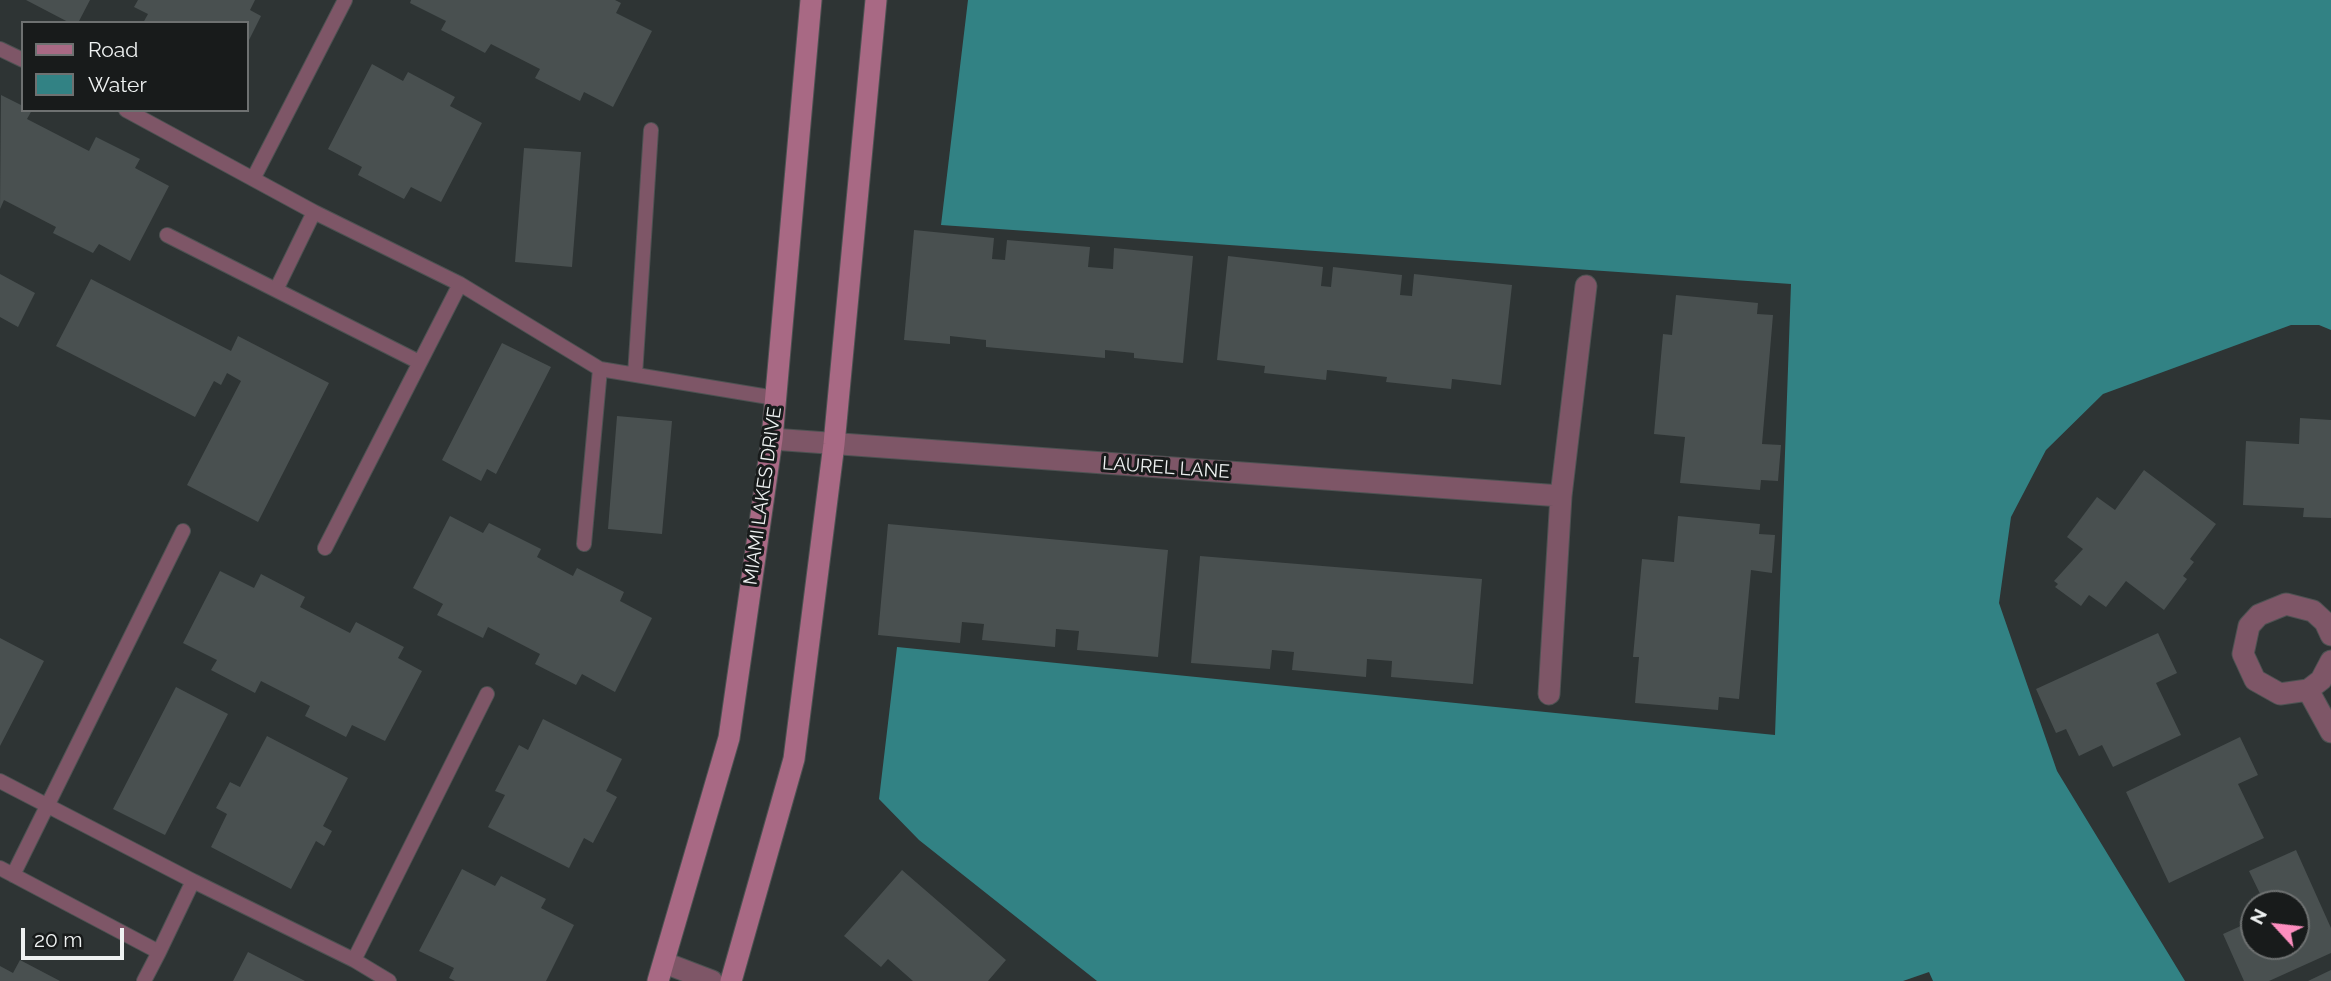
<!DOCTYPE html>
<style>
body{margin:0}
#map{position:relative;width:2331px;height:981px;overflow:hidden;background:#2e3434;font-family:Raleway,sans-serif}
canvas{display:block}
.legend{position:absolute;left:21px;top:21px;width:228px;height:91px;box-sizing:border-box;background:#181b1b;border:2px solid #6e7171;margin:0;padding:9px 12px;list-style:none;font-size:21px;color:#eff2f2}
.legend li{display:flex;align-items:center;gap:14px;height:35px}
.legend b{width:35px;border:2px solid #6e7171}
.north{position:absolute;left:2240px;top:890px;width:70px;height:70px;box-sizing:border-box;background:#181b1b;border:2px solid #6e7171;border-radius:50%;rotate:297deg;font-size:19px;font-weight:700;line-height:28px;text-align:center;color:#eff2f2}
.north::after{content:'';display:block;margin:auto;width:24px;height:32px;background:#fd8ebf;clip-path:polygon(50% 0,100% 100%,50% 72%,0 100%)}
.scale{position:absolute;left:21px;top:928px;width:103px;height:32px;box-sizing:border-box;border:4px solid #eff2f2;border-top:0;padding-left:9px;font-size:21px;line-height:24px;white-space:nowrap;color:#eff2f2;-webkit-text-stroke:5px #181b1b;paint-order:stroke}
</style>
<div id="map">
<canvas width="2331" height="981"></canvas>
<ul class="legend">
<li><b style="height:9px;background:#a86984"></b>Road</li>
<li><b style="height:19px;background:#328284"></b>Water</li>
</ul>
<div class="north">N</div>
<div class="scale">20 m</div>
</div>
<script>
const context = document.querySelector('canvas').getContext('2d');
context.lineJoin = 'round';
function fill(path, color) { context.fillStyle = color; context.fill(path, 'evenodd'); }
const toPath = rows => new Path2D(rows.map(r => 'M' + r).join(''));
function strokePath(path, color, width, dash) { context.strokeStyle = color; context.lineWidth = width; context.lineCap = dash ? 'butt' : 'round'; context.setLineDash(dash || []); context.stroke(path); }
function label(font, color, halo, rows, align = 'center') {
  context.font = font + ' Raleway,sans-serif'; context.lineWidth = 6; context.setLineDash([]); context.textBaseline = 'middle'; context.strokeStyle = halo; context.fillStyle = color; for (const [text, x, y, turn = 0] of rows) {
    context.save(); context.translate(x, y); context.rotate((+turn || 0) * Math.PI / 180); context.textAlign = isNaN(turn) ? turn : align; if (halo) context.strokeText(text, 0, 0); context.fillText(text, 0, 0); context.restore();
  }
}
const water = toPath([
 [968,0,2331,0,2331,330,2319,325,2291,325,2103,394,2046,450,2011,517,1999,603,2057,771,2185,981,1933,981,1929,972,1903,981,1097,981,919,840,879,799,897,647,1775,735,1791,284,941,225]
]);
const building = toPath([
 [26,0,90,0,78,23,70,23],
 [138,0,255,0,250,10,261,16,247,44,247,23,143,23,148,14,134,7],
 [411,0,615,0,621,3,616,13,652,31,613,107,584,92,580,101,535,78,540,69,491,44,485,53,470,45,441,30,446,21,410,3],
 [372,64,403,81,408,72,455,97,450,106,482,123,441,202,411,187,404,199,358,175,362,167,328,149],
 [1,95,23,106,23,110,32,110,27,119,89,151,96,137,140,159,135,168,169,186,130,261,99,244,93,253,53,233,56,227,4,200,0,209],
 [524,148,581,152,572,267,515,262],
 [914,230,994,238,992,259,1005,260,1007,240,1090,247,1088,267,1113,269,1114,248,1193,256,1183,363,1134,358,1134,353,1105,350,1105,358,986,347,986,340,950,336,950,344,904,340],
 [1228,256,1323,267,1321,286,1331,287,1333,267,1402,275,1400,295,1412,296,1414,274,1512,285,1501,385,1452,379,1451,389,1386,382,1387,377,1327,370,1326,380,1264,373,1265,366,1217,360],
 [0,274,35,293,18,327,0,317],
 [91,279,231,351,238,336,329,383,258,522,187,485,241,381,227,373,221,385,214,381,195,417,56,346],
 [1676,295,1758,303,1757,314,1773,315,1762,444,1781,445,1778,481,1761,480,1760,490,1680,483,1685,437,1654,434,1663,334,1672,335],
 [502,343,551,367,496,474,487,469,481,481,442,460],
 [617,416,672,421,662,534,608,529],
 [2300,418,2331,420,2331,518,2303,517,2304,508,2243,505,2246,441,2299,444],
 [2144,470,2216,524,2190,559,2194,562,2183,576,2187,579,2164,610,2126,581,2106,607,2089,595,2081,606,2055,587,2058,584,2054,581,2083,549,2067,537,2097,497,2115,510],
 [450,516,483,533,489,523,541,549,537,557,573,576,577,568,624,592,620,601,652,618,615,692,582,674,576,685,535,664,540,654,488,627,483,638,437,615,443,604,413,588],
 [1678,516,1760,524,1759,534,1775,535,1772,573,1751,570,1739,699,1719,697,1718,710,1635,703,1639,657,1633,657,1642,559,1674,562],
 [888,524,1168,550,1158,657,1077,650,1079,631,1056,629,1055,647,982,640,984,624,962,622,960,643,878,635],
 [1200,556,1482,579,1473,684,1391,677,1392,661,1367,659,1366,677,1292,670,1294,652,1272,650,1270,669,1191,663],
 [220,571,254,588,261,574,305,597,300,607,350,633,356,622,404,647,398,658,422,671,385,741,352,725,346,737,305,716,310,706,261,681,255,693,211,670,217,660,183,643],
 [2158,633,2177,673,2156,683,2181,735,2113,767,2102,745,2079,756,2066,729,2056,733,2036,689],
 [0,638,44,661,0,746],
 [176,687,228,714,165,835,113,809],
 [543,719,622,759,606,791,617,797,593,843,584,838,569,868,488,827,505,795,495,791,519,745,528,750],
 [267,736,348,778,323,826,332,831,324,846,316,841,291,889,211,847,227,814,216,808,230,782,240,787],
 [2240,737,2258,775,2238,784,2264,838,2169,883,2126,792],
 [2296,850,2331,928,2331,953,2269,981,2244,981,2223,934,2254,920,2254,946,2296,946,2296,904,2265,904,2249,871],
 [462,869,495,886,501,876,546,899,541,908,574,925,546,981,455,981,449,978,454,968,419,951],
 [902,870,1006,960,988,981,913,981,888,959,881,967,844,936],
 [248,952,305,981,233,981],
 [20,960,60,981,0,981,0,966,13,973],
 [2331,970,2331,981,2308,981]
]);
const service = toPath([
 [0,49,23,60],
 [126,110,314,212,460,284,600,369,775,398],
 [253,179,345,0],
 [167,235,419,362],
 [276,290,314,212],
 [635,375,651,130],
 [584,544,600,369],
 [325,548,460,284],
 [0,781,193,881],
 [0,868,159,952,144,981],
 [13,875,183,531],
 [159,952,193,881,354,960,389,981],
 [354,960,487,694]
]);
const minor = toPath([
 [772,439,1561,496],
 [2331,635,2325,622,2313,611,2286,604,2259,615,2249,626,2243,654,2255,680,2280,694,2308,690,2321,680,2331,661],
 [2308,690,2331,732],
 [1549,694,1561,496,1586,286],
 [665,963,712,981]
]);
const secondary = toPath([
 [658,981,729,738,772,439,811,0],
 [731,981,794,759,834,444,876,0]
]);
const streetNames = [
 ["LAUREL LANE",1166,468,4],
 ["MIAMI LAKES DRIVE",763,496,-82]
];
fill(water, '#328284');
fill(building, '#495050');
strokePath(service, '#4d5252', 16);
strokePath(minor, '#4d5252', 23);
strokePath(secondary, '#4d5252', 23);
strokePath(service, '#7e5667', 14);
strokePath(minor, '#7e5667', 21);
strokePath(secondary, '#a86984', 21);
label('19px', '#eff2f2', '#181b1b', streetNames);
</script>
